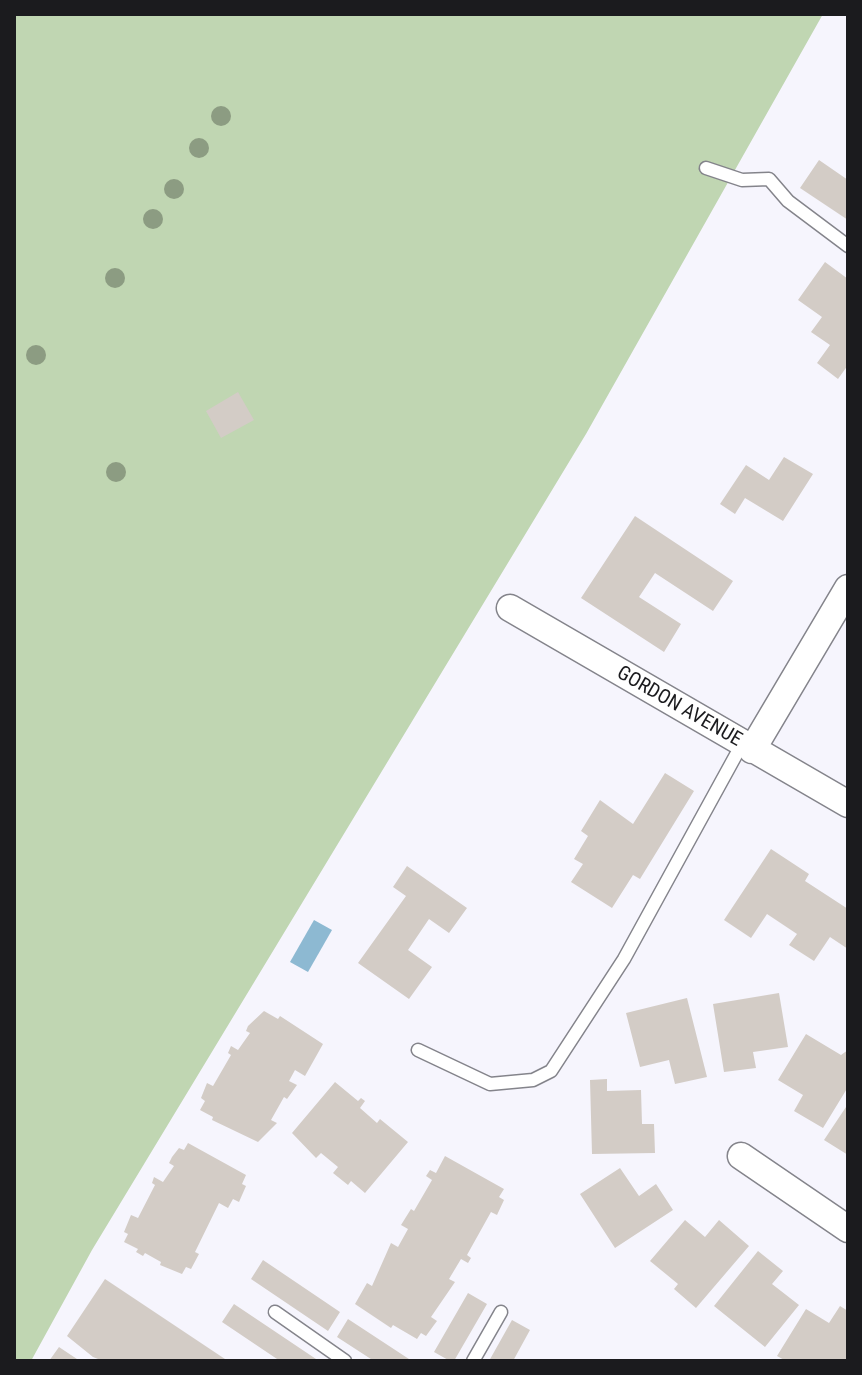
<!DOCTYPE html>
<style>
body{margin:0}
#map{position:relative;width:862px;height:1375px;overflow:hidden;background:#f6f5fd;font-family:"Roboto Condensed",sans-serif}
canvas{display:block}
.frame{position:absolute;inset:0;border:16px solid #1b1b1e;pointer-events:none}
</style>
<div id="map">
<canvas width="862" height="1375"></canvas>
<div class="frame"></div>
</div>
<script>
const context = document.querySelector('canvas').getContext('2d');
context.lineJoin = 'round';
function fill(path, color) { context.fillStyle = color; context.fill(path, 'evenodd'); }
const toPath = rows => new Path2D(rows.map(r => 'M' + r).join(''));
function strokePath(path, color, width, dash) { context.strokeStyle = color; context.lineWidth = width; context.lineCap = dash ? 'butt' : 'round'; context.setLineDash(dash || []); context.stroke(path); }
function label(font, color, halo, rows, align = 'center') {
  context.font = font + ' "Roboto Condensed",sans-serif'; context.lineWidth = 8; context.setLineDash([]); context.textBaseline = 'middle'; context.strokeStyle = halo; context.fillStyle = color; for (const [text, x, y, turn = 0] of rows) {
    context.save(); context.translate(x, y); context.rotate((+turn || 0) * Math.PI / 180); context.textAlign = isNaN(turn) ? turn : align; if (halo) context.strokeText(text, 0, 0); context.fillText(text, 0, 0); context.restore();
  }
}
const green = toPath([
 [14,14,823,14,586,434,92,1250,31,1361,14,1361]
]);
const water = toPath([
 [314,920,332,930,308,972,290,962]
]);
const building = toPath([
 [819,160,848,180,848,220,800,188],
 [825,262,848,279,848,365,838,379,817,363,830,345,811,332,822,317,798,300],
 [238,392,254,420,221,438,206,411],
 [784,457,813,474,783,521,745,498,735,514,720,504,746,465,769,480],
 [635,516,733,581,713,611,655,573,639,597,681,624,664,652,581,598],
 [665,773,694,791,640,879,633,875,612,908,571,882,583,864,574,859,588,836,581,831,600,800,633,824],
 [771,849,809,874,805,881,848,909,848,949,830,937,814,961,789,945,797,934,767,914,751,938,724,920],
 [407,866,467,908,449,933,429,919,408,950,432,967,409,999,358,963,406,896,393,887],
 [779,993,788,1047,753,1052,756,1068,724,1072,713,1004],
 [687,998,707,1077,675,1084,669,1060,640,1067,626,1013],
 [264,1011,278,1019,280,1016,323,1044,305,1076,295,1070,289,1081,297,1085,287,1099,284,1097,271,1120,277,1123,258,1142,212,1120,213,1117,200,1110,205,1101,201,1098,207,1083,213,1086,231,1055,228,1053,231,1046,238,1050,250,1033,246,1031,248,1026],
 [806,1034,841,1055,848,1050,848,1087,823,1128,794,1111,803,1095,778,1080],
 [607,1079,607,1091,641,1090,642,1124,654,1124,655,1153,592,1154,590,1080],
 [335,1082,358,1101,361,1098,365,1101,360,1108,377,1123,380,1119,408,1142,365,1193,351,1181,348,1185,333,1173,338,1167,321,1153,316,1158,292,1133],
 [848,1104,848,1155,824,1140],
 [188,1143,246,1175,242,1184,246,1186,239,1202,233,1199,228,1208,219,1203,195,1252,199,1254,191,1269,186,1267,182,1274,160,1265,161,1262,145,1253,143,1256,136,1252,138,1249,124,1242,128,1234,124,1232,131,1215,138,1218,155,1185,152,1183,154,1177,163,1182,174,1166,169,1163,172,1157,179,1148,184,1150],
 [445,1156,504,1189,499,1197,504,1200,497,1215,491,1212,467,1255,471,1258,468,1263,461,1259,449,1279,455,1282,431,1317,437,1321,434,1325,426,1336,421,1333,417,1339,393,1325,391,1328,355,1304,367,1283,372,1286,391,1243,398,1247,408,1229,401,1225,411,1209,414,1211,432,1180,426,1176,430,1170,436,1173],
 [620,1168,639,1196,656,1184,673,1210,615,1248,580,1194],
 [685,1220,705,1237,719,1220,749,1246,696,1308,674,1289,678,1284,650,1261],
 [758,1251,783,1271,772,1284,799,1305,765,1347,714,1306],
 [263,1260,340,1312,328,1331,251,1279],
 [105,1279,228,1361,103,1361,93,1357,67,1336],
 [468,1293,487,1304,454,1361,450,1361,434,1352],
 [234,1304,319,1361,280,1361,222,1322],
 [840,1306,848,1311,848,1361,786,1361,777,1356,806,1309,829,1323],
 [348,1319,412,1361,374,1361,337,1337],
 [512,1320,530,1330,513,1361,489,1361],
 [59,1347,80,1361,49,1361]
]);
const lane = toPath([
 [706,168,742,180,769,179,788,201,848,246],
 [418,1050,490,1084,533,1080,551,1071,624,959,742,744],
 [275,1312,345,1361],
 [473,1361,501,1312]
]);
const street = toPath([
 [510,608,848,804],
 [752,750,848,588],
 [741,1156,848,1229]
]);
const trees = [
 [221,116],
 [199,148],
 [174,189],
 [153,219],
 [115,278],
 [36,355],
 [116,472]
];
const streetNames = [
 ["GORDON AVENUE",679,707,30]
];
fill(green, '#c0d6b2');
fill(water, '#8db9d2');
fill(building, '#d3ccc6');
strokePath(lane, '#84848b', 15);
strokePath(street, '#84848b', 29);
strokePath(lane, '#fff', 12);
strokePath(street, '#fff', 26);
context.fillStyle = '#8c9c82';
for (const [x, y] of trees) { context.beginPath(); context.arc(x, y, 10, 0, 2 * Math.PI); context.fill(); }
label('20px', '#1b1b1e', '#fff', streetNames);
</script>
